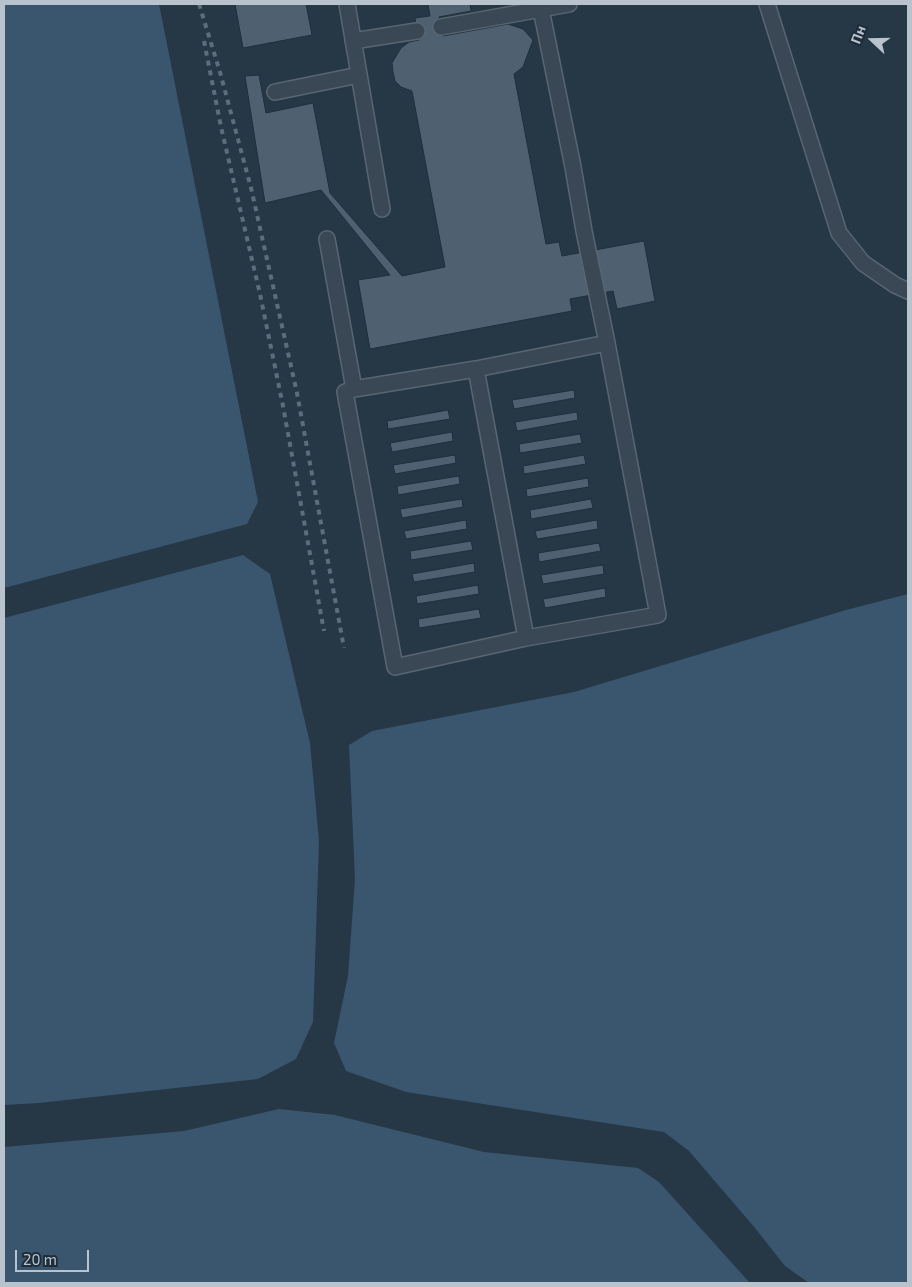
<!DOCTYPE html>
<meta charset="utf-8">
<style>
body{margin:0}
#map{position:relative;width:912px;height:1287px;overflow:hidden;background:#263746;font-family:"Exo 2",sans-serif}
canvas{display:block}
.frame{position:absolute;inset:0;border:5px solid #b8c3ce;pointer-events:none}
.north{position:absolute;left:847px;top:15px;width:50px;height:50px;-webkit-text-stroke:4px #1f2d3a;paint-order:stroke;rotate:291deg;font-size:14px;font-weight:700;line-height:20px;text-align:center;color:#b8c3ce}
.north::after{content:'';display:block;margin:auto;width:18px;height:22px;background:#b8c3ce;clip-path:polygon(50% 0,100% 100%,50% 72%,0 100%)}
.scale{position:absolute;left:15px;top:1250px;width:74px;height:22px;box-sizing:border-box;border:2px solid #b8c3ce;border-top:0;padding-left:6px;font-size:15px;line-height:18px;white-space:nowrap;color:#b8c3ce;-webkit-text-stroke:4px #1f2d3a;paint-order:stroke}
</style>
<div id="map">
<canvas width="912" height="1287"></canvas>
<div class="frame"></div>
<div class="north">Пн</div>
<div class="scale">20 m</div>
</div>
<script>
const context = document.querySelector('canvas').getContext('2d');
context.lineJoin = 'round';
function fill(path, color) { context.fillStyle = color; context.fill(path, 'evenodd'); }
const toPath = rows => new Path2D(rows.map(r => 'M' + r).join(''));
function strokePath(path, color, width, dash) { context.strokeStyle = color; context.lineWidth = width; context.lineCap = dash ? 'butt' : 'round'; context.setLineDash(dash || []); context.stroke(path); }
const water = toPath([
 [4,4,159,4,258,502,247,524,4,588],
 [243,555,270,574,310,743,319,841,313,1022,296,1059,258,1079,39,1103,4,1105,4,618],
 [908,594,908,1283,809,1283,785,1266,755,1228,689,1151,664,1132,406,1092,346,1071,334,1043,348,976,355,879,349,745,372,731,574,692,846,610],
 [279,1109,335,1115,484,1152,638,1168,659,1182,750,1283,4,1283,4,1147,184,1131]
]);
const building = toPath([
 [235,4,306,4,312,35,243,48,235,4],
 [428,4,470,4,471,11,439,17,443,36,508,24,523,29,533,40,523,67,514,74,546,244,559,242,562,256,644,241,655,301,617,309,613,291,570,299,572,311,370,349,358,280,390,275,321,190,265,203,245,76,259,75,266,113,313,103,330,193,402,276,445,267,412,91,401,87,395,81,393,72,392,63,401,48,409,42,419,40,415,18,430,16,428,4],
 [574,390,575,398,514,409,512,400,574,390],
 [448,410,450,419,388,429,387,421,448,410],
 [577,412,578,420,517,431,515,422,577,412],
 [452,432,453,441,392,452,390,443,452,432],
 [580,434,582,443,520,453,519,444,580,434],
 [455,455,456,463,395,474,393,465,455,455],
 [584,455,586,464,524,474,523,466,584,455],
 [459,476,460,484,398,495,397,486,459,476],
 [588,478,589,487,527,497,526,489,588,478],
 [462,499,463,507,402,518,400,509,462,499],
 [591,499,593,508,531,519,530,510,591,499],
 [466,520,467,529,406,539,404,531,466,520],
 [597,520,598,529,537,539,535,531,597,520],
 [471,541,473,550,411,560,410,551,471,541],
 [599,543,601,551,539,562,538,553,599,543],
 [474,563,475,572,414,582,412,574,474,563],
 [603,565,604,574,543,584,541,575,603,565],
 [478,585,479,594,417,604,416,596,478,585],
 [605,588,606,597,545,608,543,599,605,588],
 [479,609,481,618,419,628,418,619,479,609]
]);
const lane = toPath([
 [347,4,382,209],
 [540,4,573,167,584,231,607,343,658,615,526,638,395,667,345,392,354,389,476,369,607,343],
 [767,4,839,233,863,263,895,285,908,291],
 [441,27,569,4],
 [353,41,417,31],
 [275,92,359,75],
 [327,239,354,389],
 [476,369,526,638]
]);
const rail = toPath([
 [199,4,220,72,251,188,297,393,344,648],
 [204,41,221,127,260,294,283,406,324,631]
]);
fill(water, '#3a566f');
fill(building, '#4f6071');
strokePath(building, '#212f3c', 1);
strokePath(lane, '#596672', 18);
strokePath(lane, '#3a4855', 15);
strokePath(rail, '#5c6d7c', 4, [5, 5]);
</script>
